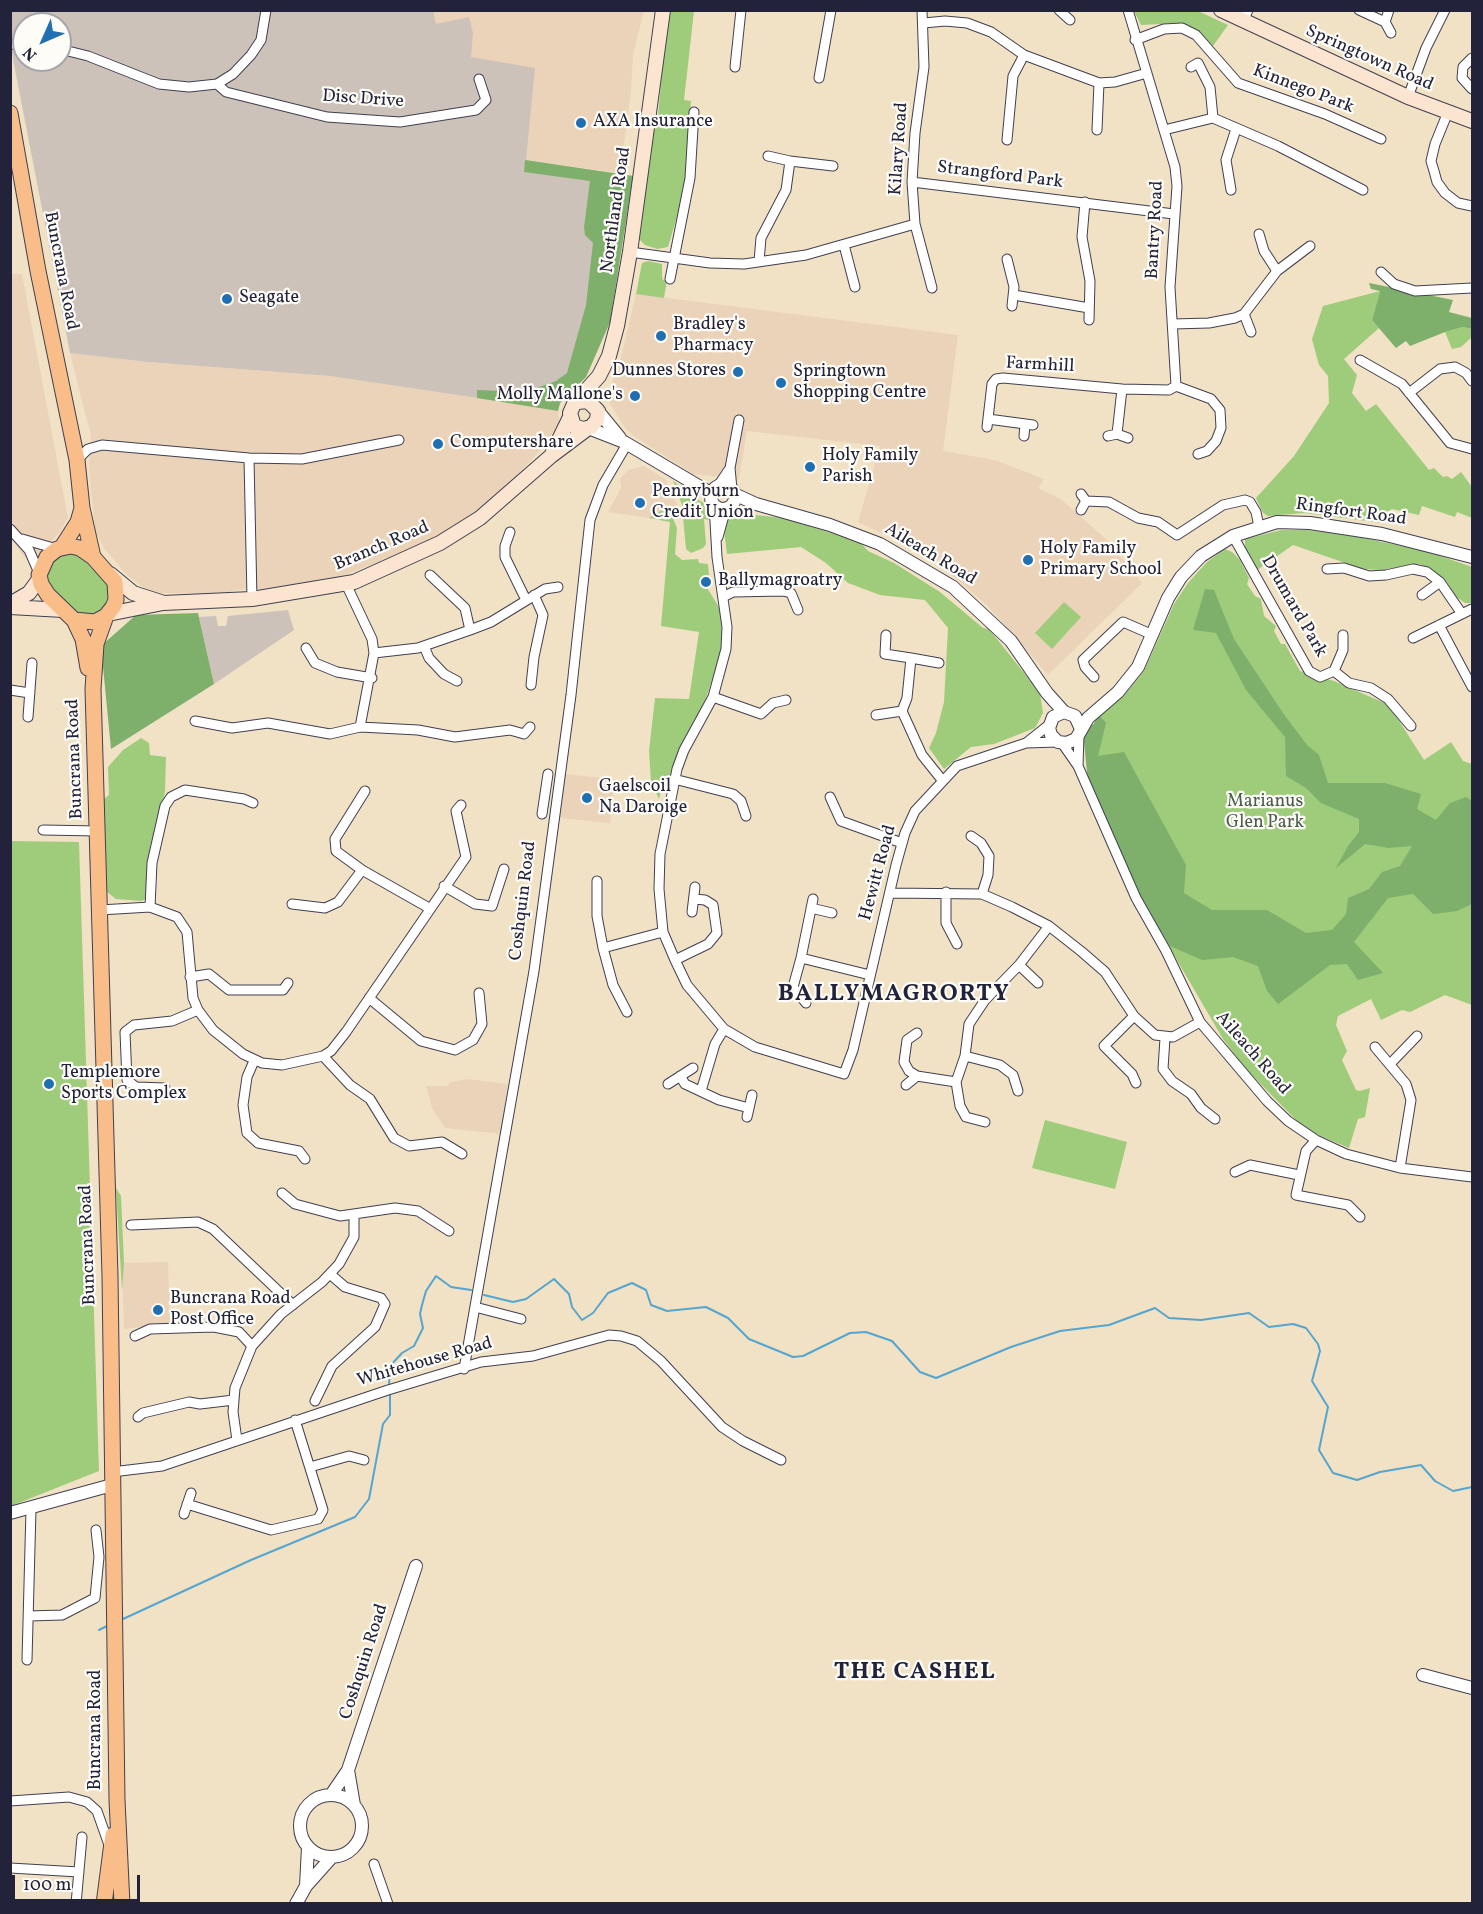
<!DOCTYPE html>
<style>
body{margin:0}
#map{position:relative;width:1483px;height:1914px;overflow:hidden;background:#f1e2c5;font-family:Vollkorn,serif}
canvas{display:block}
.frame{position:absolute;inset:0;border:12px solid #22223b;pointer-events:none}
.north{position:absolute;left:12px;top:12px;width:60px;height:60px;box-sizing:border-box;background:#fdfcf7;border:2px solid #a5a5ac;border-radius:50%;rotate:225deg;font-size:16px;font-weight:700;line-height:24px;text-align:center;color:#22223b}
.north::after{content:'';display:block;margin:auto;width:21px;height:27px;background:#1f6fb2;clip-path:polygon(50% 0,100% 100%,50% 72%,0 100%)}
.scale{position:absolute;left:12px;top:1875px;width:128px;height:27px;box-sizing:border-box;border:3px solid #22223b;border-top:0;padding-left:8px;font-size:18px;line-height:21px;white-space:nowrap;color:#22223b;-webkit-text-stroke:4px #fdfcf7;paint-order:stroke}
</style>
<div id="map">
<canvas width="1483" height="1914"></canvas>
<div class="frame"></div>
<div class="north">N</div>
<div class="scale">100 m</div>
</div>
<script>
const context = document.querySelector('canvas').getContext('2d');
context.lineJoin = 'round';
function fill(path, color) { context.fillStyle = color; context.fill(path, 'evenodd'); }
const toPath = rows => new Path2D(rows.map(r => 'M' + r).join(''));
function strokePath(path, color, width, dash) { context.strokeStyle = color; context.lineWidth = width; context.lineCap = dash ? 'butt' : 'round'; context.setLineDash(dash || []); context.stroke(path); }
function label(font, color, halo, rows, align = 'center') {
  context.font = font + ' Vollkorn,serif'; context.lineWidth = 4.5; context.setLineDash([]); context.textBaseline = 'middle'; context.strokeStyle = halo; context.fillStyle = color; for (const [text, x, y, turn = 0] of rows) {
    context.save(); context.translate(x, y); context.rotate((+turn || 0) * Math.PI / 180); context.textAlign = isNaN(turn) ? turn : align; if (halo) context.strokeText(text, 0, 0); context.fillText(text, 0, 0); context.restore();
  }
}
const built = toPath([
 [433,11,644,11,633,54,631,92,620,173,525,160,470,57,473,33,436,24],
 [10,274,22,274,68,518,58,534,29,563,11,539],
 [636,294,958,335,943,451,995,460,1044,479,1038,488,1062,500,1108,541,1142,583,1048,675,986,604,929,556,858,522,880,446,747,431,739,479,693,474,634,436,624,427,609,402,614,373,620,362],
 [70,353,148,362,330,376,558,410,559,421,550,440,506,487,475,515,429,543,339,577,283,587,237,590,225,594,160,593,143,587,127,575,104,548,95,531,89,468,91,436],
 [644,466,666,480,683,517,670,521,608,512,621,488,620,479,628,470],
 [563,774,614,779,610,823,559,818],
 [468,1079,508,1084,501,1134,445,1128,432,1108,426,1086,448,1086,450,1082],
 [168,1262,170,1324,124,1329,122,1263]
]);
const industrial = toPath([
 [433,10,436,24,469,17,473,33,471,57,535,68,526,160,633,176,610,322,586,377,560,403,558,410,330,376,148,362,70,353,11,49,10,11],
 [24,24,60,24,60,60,24,60],
 [288,610,294,630,214,684,199,617,216,616,218,626,226,626,228,616]
]);
const green = toPath([
 [668,11,694,11,684,100,691,101,685,179,678,213,668,247,657,249,645,245,638,238,650,140,658,115],
 [1134,11,1198,11,1228,25,1213,46,1181,23,1141,25],
 [648,261,662,264,662,277,663,280,667,280,664,298,636,294,642,263],
 [1380,291,1372,320,1379,328,1344,359,1357,375,1352,393,1366,411,1376,404,1429,470,1434,468,1443,477,1447,476,1452,479,1461,472,1472,487,1472,518,1457,512,1455,517,1422,506,1419,515,1392,509,1386,512,1383,523,1304,513,1268,516,1263,513,1256,498,1294,456,1329,403,1328,376,1319,365,1312,339,1323,306],
 [1463,327,1472,329,1472,337,1461,347,1452,349,1445,332],
 [673,481,706,505,709,520,704,519,706,544,703,548,691,553,686,549,683,517,685,513],
 [664,509,672,516,677,528,675,554,682,560,698,559,699,563,708,564,709,575,703,581,720,609,723,647,704,704,679,752,667,789,661,791,659,799,651,782,649,751,655,698,689,699,699,632,661,626,670,522,649,518],
 [736,513,784,518,860,542,868,551,894,563,940,592,983,628,989,629,1040,693,1043,713,1035,728,994,744,971,747,944,769,929,748,936,733,944,702,948,628,925,600,880,595,848,583,826,563,801,547,727,554,724,530,728,517],
 [1281,530,1308,530,1355,536,1429,552,1472,567,1472,603,1465,603,1455,596,1447,582,1431,569,1420,564,1380,570,1363,569,1293,545,1257,570,1245,550,1245,539],
 [1225,549,1232,552,1240,560,1249,578,1247,584,1255,596,1261,599,1264,616,1276,626,1274,631,1281,644,1285,644,1300,671,1334,681,1389,705,1424,760,1451,742,1463,761,1472,764,1472,1005,1445,995,1410,1012,1402,1010,1381,1020,1371,999,1338,1016,1336,1025,1347,1051,1342,1060,1356,1090,1360,1091,1370,1088,1365,1117,1358,1119,1349,1148,1314,1133,1296,1120,1244,1067,1223,1039,1139,895,1083,732,1094,724,1098,714,1127,692,1144,671,1174,604,1188,583,1207,562],
 [63,552,80,555,104,577,109,586,109,598,104,609,94,615,80,616,49,590,45,568],
 [1064,602,1081,617,1052,649,1035,633],
 [141,738,149,743,150,755,166,757,165,791,147,898,142,901,116,899,107,892,103,800,109,795,108,767,123,750],
 [11,841,79,842,99,1471,11,1506],
 [1045,1120,1127,1142,1115,1189,1032,1168],
 [116,1188,121,1196,124,1263,122,1291]
]);
const forest = toPath([
 [525,160,633,176,610,322,586,377,560,403,558,411,477,398,477,390,525,392,556,381,567,373,586,305,593,243,585,235,584,227,590,181,524,172],
 [1369,283,1453,300,1449,312,1472,318,1472,329,1463,327,1445,332,1410,346,1406,341,1396,348,1372,320,1380,291,1371,289],
 [1205,589,1214,590,1234,639,1283,713,1307,745,1319,755,1328,783,1385,783,1421,794,1417,809,1436,820,1450,803,1466,797,1472,801,1472,904,1457,911,1433,914,1413,894,1388,898,1354,942,1383,973,1358,980,1347,964,1330,965,1278,1004,1267,991,1258,966,1233,957,1202,960,1170,946,1139,895,1088,782,1083,732,1094,724,1098,714,1106,723,1098,756,1124,752,1186,865,1184,893,1212,910,1267,910,1306,933,1332,930,1346,914,1348,898,1369,889,1382,872,1400,866,1412,846,1389,848,1365,844,1336,868,1348,846,1359,832,1359,819,1321,803,1306,788,1286,776,1285,737,1246,690,1216,633,1193,630],
 [198,613,214,684,111,749,101,646,136,615]
]);
const stream = toPath([
 [484,1295,513,1302,526,1299,554,1279,569,1294,572,1307,582,1320,593,1313,608,1293,632,1283,646,1290,651,1305,667,1311,706,1307,728,1318,749,1339,793,1357,803,1356,850,1333,866,1332,892,1341,920,1372,936,1378,1011,1347,1060,1331,1109,1325,1155,1308,1169,1318,1201,1320,1249,1313,1269,1327,1293,1324,1306,1328,1318,1344,1320,1351,1312,1381,1328,1407,1319,1450,1333,1473,1357,1480,1380,1472,1421,1465,1435,1481,1453,1491,1472,1487],
 [389,1387,390,1366,402,1353,414,1346,423,1328,420,1314,422,1305,426,1291,436,1276,451,1287,471,1290],
 [123,1619,251,1560,355,1517,369,1499,383,1424,390,1415,390,1394],
 [99,1630,107,1626]
]);
const minor = toPath([
 [922,10,924,67,915,133,912,182,915,224,932,288],
 [1059,10,1070,20],
 [1128,10,1175,167,1177,186,1170,287,1176,386],
 [1359,10,1385,22,1391,33],
 [1243,22,1248,10],
 [1385,22,1389,10],
 [924,23,945,21,967,23,991,32,1024,55,1099,83,1115,82,1147,73],
 [1135,40,1164,29,1182,28,1196,35,1238,83,1325,114,1381,139],
 [10,44,24,45],
 [60,49,88,56,159,84,189,87,217,84,233,74,251,55,261,40,266,10],
 [1472,58,1463,67,1462,78,1472,89],
 [735,67,741,10],
 [1191,67,1198,63,1210,87,1213,118],
 [819,78,831,10],
 [217,84,226,92,327,117,400,122,476,110,486,100,479,79],
 [1408,97,1426,48,1445,10],
 [1448,112,1435,144,1431,161,1434,171,1437,182,1445,193,1458,203,1472,206],
 [1097,130,1099,83],
 [1164,130,1213,118,1278,146,1363,190],
 [1007,140,1013,76,1024,55],
 [790,161,833,166],
 [912,182,1174,214],
 [1231,190,1226,160,1236,129],
 [1085,202,1082,237,1090,281,1089,320],
 [1259,234,1264,251,1277,271],
 [844,245,855,287],
 [630,252,710,263,744,264,806,255,915,224],
 [1007,259,1014,287,1012,306],
 [759,261,761,238,786,190,790,161,768,156],
 [1381,272,1394,284,1415,291,1472,288],
 [670,279,690,178,694,112],
 [1014,295,1089,308],
 [1244,314,1251,332],
 [1173,324,1209,323,1235,318,1244,314,1277,271,1310,246],
 [1360,360,1402,384,1450,443,1472,449],
 [1176,386,1211,399,1220,410,1221,428,1216,441,1207,451,1198,454],
 [1409,393,1440,369,1455,367,1466,373,1472,381],
 [988,419,1033,425],
 [987,427,992,384,996,379,1003,378,1122,389,1169,390,1176,386],
 [1117,434,1122,389],
 [1024,436,1025,424],
 [1108,436,1117,434,1128,438],
 [249,458,252,599],
 [77,460,88,449,102,445,249,458,302,459,399,440],
 [718,486,730,468],
 [732,489,730,468,739,420],
 [1086,501,1109,502,1138,518,1158,522,1177,535,1223,505,1245,500,1250,502,1256,512,1259,527],
 [714,504,717,557,727,627,726,649,713,697,684,750,677,769,660,854,659,889,663,932,675,960,687,985,724,1029,755,1047,844,1074,853,1050,896,865,905,833,915,811,957,766,1026,743,1058,742],
 [1081,510,1086,501,1081,494],
 [10,529,29,550,39,573],
 [510,532,505,546,505,557,526,600],
 [1233,536,1309,671,1320,677,1334,671,1343,650,1343,635],
 [718,537,726,508],
 [22,539,57,549],
 [1327,569,1344,568,1369,576,1386,575,1413,569,1427,572,1440,582,1462,614],
 [430,575,465,608,470,630],
 [1422,595,1440,582],
 [723,597,733,592,783,591,791,593,798,610],
 [1439,625,1472,687],
 [886,635,885,654,911,658,907,698,902,711,922,755,942,780],
 [1413,638,1472,609],
 [424,646,429,658,444,674,457,681],
 [306,648,315,663,337,672,372,678],
 [374,653,418,648,470,630,491,622,545,589,558,587],
 [911,658,939,663],
 [1334,671,1349,683,1371,688,1388,699,1411,726],
 [1094,677,1085,667,1083,660,1123,622,1153,635],
 [531,685,534,657,543,615,534,595],
 [10,690,30,693],
 [713,697,761,714,773,703,786,700],
 [876,715,902,711],
 [28,717,32,663],
 [195,721,232,728,268,723,330,734,360,727,374,653,372,639,346,584],
 [360,727,418,730,455,737,510,730,524,734,530,727],
 [1026,743,1050,724],
 [1062,743,1078,766,1136,898,1166,951,1200,1022,1267,1101,1288,1121,1316,1140,1346,1154,1400,1168,1472,1177],
 [1078,766,1079,735],
 [674,779,733,794,741,801,746,816],
 [365,791,335,839,336,851,362,870,429,908],
 [830,797,841,821,902,843],
 [542,814,548,774],
 [43,830,98,831],
 [971,836,981,843,989,856,988,875,982,894],
 [597,881,597,916,603,948,663,932],
 [444,886,475,904,492,906,504,869],
 [946,892,946,923,957,944],
 [890,893,982,894,1012,907,1049,926,1082,952,1105,972,1134,1016,1155,1035,1173,1037,1200,1022],
 [813,899,801,958,870,975],
 [292,904,325,908,338,902,362,870],
 [150,907,152,863,165,806,171,797,185,790,244,799,253,803],
 [811,908,832,913],
 [100,910,150,907,177,917,187,932,193,998,198,1010,213,1030,243,1054,262,1063,282,1065,323,1056,331,1051,346,1032,466,857,456,811,461,805],
 [692,912,695,887],
 [603,948,613,985,627,1012],
 [801,958,793,987,806,1003],
 [675,960,708,944,717,933,713,905,705,900,694,899],
 [1019,965,1038,983],
 [190,977,209,974,229,990,283,990,288,983],
 [369,998,421,1041,455,1050,473,1040,482,1024,479,993],
 [1134,1016,1104,1046,1132,1074,1136,1083],
 [917,1033,907,1040,904,1062,909,1071,917,1076,956,1082],
 [1165,1038,1163,1069,1172,1081,1191,1094,1201,1108,1215,1119],
 [1375,1047,1406,1084,1411,1100,1400,1168],
 [323,1056,350,1085,370,1099,394,1138,409,1146,442,1142,462,1154],
 [965,1056,1000,1065,1013,1075,1018,1091],
 [254,1061,247,1077,243,1105,247,1133,258,1143,299,1151,305,1159],
 [1391,1063,1417,1036],
 [680,1076,685,1084,719,1100,749,1108],
 [668,1084,693,1068],
 [906,1085,917,1076],
 [165,1088,136,1087,127,1080,125,1032,134,1025,172,1021,198,1010],
 [701,1091,715,1044,724,1029],
 [747,1117,752,1095],
 [985,1122,966,1117,960,1106,956,1082,965,1056,969,1024,985,1000,1019,965,1049,926],
 [1316,1140,1306,1151,1296,1195,1348,1205,1360,1217],
 [1235,1172,1250,1165,1299,1175],
 [282,1193,295,1204,340,1216,395,1208,418,1211,449,1231],
 [131,1225,198,1222,213,1229,293,1305],
 [475,1307,521,1319],
 [135,1336,150,1329,214,1327,239,1332,252,1346],
 [464,1369,534,971,571,695,590,520,603,485,627,444],
 [315,1401,332,1366,375,1327,385,1304,381,1298,345,1287,330,1274],
 [138,1417,143,1413,189,1402,200,1404,234,1400],
 [237,1440,233,1412,235,1388,252,1346,281,1314,322,1282,339,1264,354,1237,354,1216],
 [310,1467,349,1456,364,1460],
 [112,1472,162,1466,388,1390,481,1362,533,1356,609,1335,621,1336,637,1341,661,1361,722,1427,743,1441,781,1460],
 [187,1504,271,1530,318,1519,323,1510,295,1420],
 [184,1514,191,1493],
 [29,1616,62,1615,95,1598,99,1557,96,1530],
 [27,1660,31,1509],
 [10,1801,69,1797,87,1802,97,1811,109,1845],
 [374,1864,388,1904],
 [10,1868,79,1872],
 [76,1904,82,1837]
]);
const tertiary = toPath([
 [598,411,620,438],
 [588,428,624,442,712,494],
 '711 497a12 12 0 1 1 24 0a12 12 0 1 1-24 0Z',
 [734,494,756,504,830,525,880,544,953,587,1011,641,1047,693,1064,712],
 [1081,729,1075,716,1064,712,1053,717,1049,728,1051,735,1058,742,1067,743,1076,739,1088,718,1118,692,1138,667,1168,598,1181,577,1201,556,1233,536,1277,522,1310,523,1382,534,1472,557],
 [10,1513,112,1485],
 [1423,1675,1472,1688],
 [348,1770,354,1805],
 '300 1826a31 31 0 1 1 62 0a31 31 0 1 1-62 0Z',
 [331,1795,348,1770,416,1566],
 [306,1886,308,1847],
 [296,1904,306,1886,331,1858]
]);
const secondary = toPath([
 [1221,10,1408,97,1472,121],
 [578,402,588,401,598,411,597,420,591,427,583,429,574,426,570,413,574,404,599,376,609,356,617,326,630,252,663,10],
 [552,454,570,417],
 [110,574,133,593,161,602],
 [10,604,29,593,40,578],
 [10,607,63,610],
 [108,614,163,603,252,599,354,582,440,543,480,518,551,456,587,429]
]);
const trunk = toPath([
 [10,113,38,271,77,460,82,508,93,557],
 [70,546,80,548,93,557,115,582,116,600,113,607,106,616,95,622,74,620,48,595,41,584,39,575,47,557,57,549,70,546],
 [62,547,78,522,82,508],
 [106,616,96,644,93,689,110,1276,117,1800,122,1904],
 [74,620,83,639,88,668],
 [104,1904,113,1835]
]);
const markers = [
 [581,123,6,"#1f6fb2"],
 [227,299,6,"#1f6fb2"],
 [661,336,6,"#1f6fb2"],
 [738,372,6,"#1f6fb2"],
 [781,383,6,"#1f6fb2"],
 [635,396,6,"#1f6fb2"],
 [438,444,6,"#1f6fb2"],
 [810,467,6,"#1f6fb2"],
 [640,503,6,"#1f6fb2"],
 [1028,560,6,"#1f6fb2"],
 [706,582,6,"#1f6fb2"],
 [587,798,6,"#1f6fb2"],
 [49,1084,6,"#1f6fb2"],
 [158,1310,6,"#1f6fb2"]
];
const streetNames = [
 ["Springtown Road",1369,59,24],
 ["Kinnego Park",1303,90,21],
 ["Disc Drive",363,100,4],
 ["Kilary Road",900,149,-86],
 ["Strangford Park",1000,176,7],
 ["Northland Road",617,210,-82],
 ["Bantry Road",1156,230,-87],
 ["Buncrana Road",60,271,79],
 ["Farmhill",1040,366,3],
 ["Ringfort Road",1351,513,8],
 ["Branch Road",382,547,-23],
 ["Aileach Road",930,555,31],
 ["Drumard Park",1293,607,60],
 ["Buncrana Road",76,759,-92],
 ["Hewitt Road",879,873,-75],
 ["Coshquin Road",524,901,-83],
 ["Aileach Road",1252,1054,49],
 ["Buncrana Road",89,1245,-92],
 ["Whitehouse Road",425,1363,-16],
 ["Coshquin Road",365,1662,-72],
 ["Buncrana Road",97,1730,-90]
];
const poiNames = [
 ["AXA Insurance",593,123],
 ["Seagate",239,299],
 ["Bradley's",673,326],
 ["Pharmacy",673,347],
 ["Dunnes Stores",726,372,"right"],
 ["Springtown",793,373],
 ["Shopping Centre",793,394],
 ["Molly Mallone's",623,396,"right"],
 ["Computershare",450,444],
 ["Holy Family",822,457],
 ["Parish",822,478],
 ["Pennyburn",652,493],
 ["Credit Union",652,514],
 ["Holy Family",1040,550],
 ["Primary School",1040,571],
 ["Ballymagroatry",718,582],
 ["Gaelscoil",599,788],
 ["Na Daroige",599,809],
 ["Templemore",61,1074],
 ["Sports Complex",61,1095],
 ["Buncrana Road",170,1300],
 ["Post Office",170,1321]
];
const parkNames = [
 ["Marianus",1265,803],
 ["Glen Park",1265,824]
];
const districtNames = [
 ["BALLYMAGRORTY",894,996],
 ["THE CASHEL",915,1674]
];
fill(built, '#ead3b8');
fill(industrial, '#ccc2b9');
fill(green, '#9ecc7b');
fill(forest, '#7eb06b');
strokePath(stream, '#55a5cf', 2);
strokePath(minor, '#413f50', 11);
strokePath(tertiary, '#413f50', 14);
strokePath(secondary, '#413f50', 16);
strokePath(trunk, '#413f50', 17);
strokePath(minor, '#fff', 9);
strokePath(tertiary, '#fff', 12);
strokePath(secondary, '#fce5d0', 14);
strokePath(trunk, '#f8bd89', 15);
for (const [x, y, r, color] of markers) { const dot = new Path2D(); dot.arc(x, y, r, 0, 2 * Math.PI); context.fillStyle = color; context.fill(dot); strokePath(dot, '#fdfcf7', 2); }
label('18px', '#22223b', '#fdfcf7', streetNames);
label('18px', '#22223b', '#fdfcf7', poiNames, 'left');
label('18px', '#4d5e51', '#fdfcf7', parkNames);
context.letterSpacing = '1.5px';
label('bold 24px', '#22223b', '#fdfcf7', districtNames);
context.letterSpacing = '0px';
</script>
